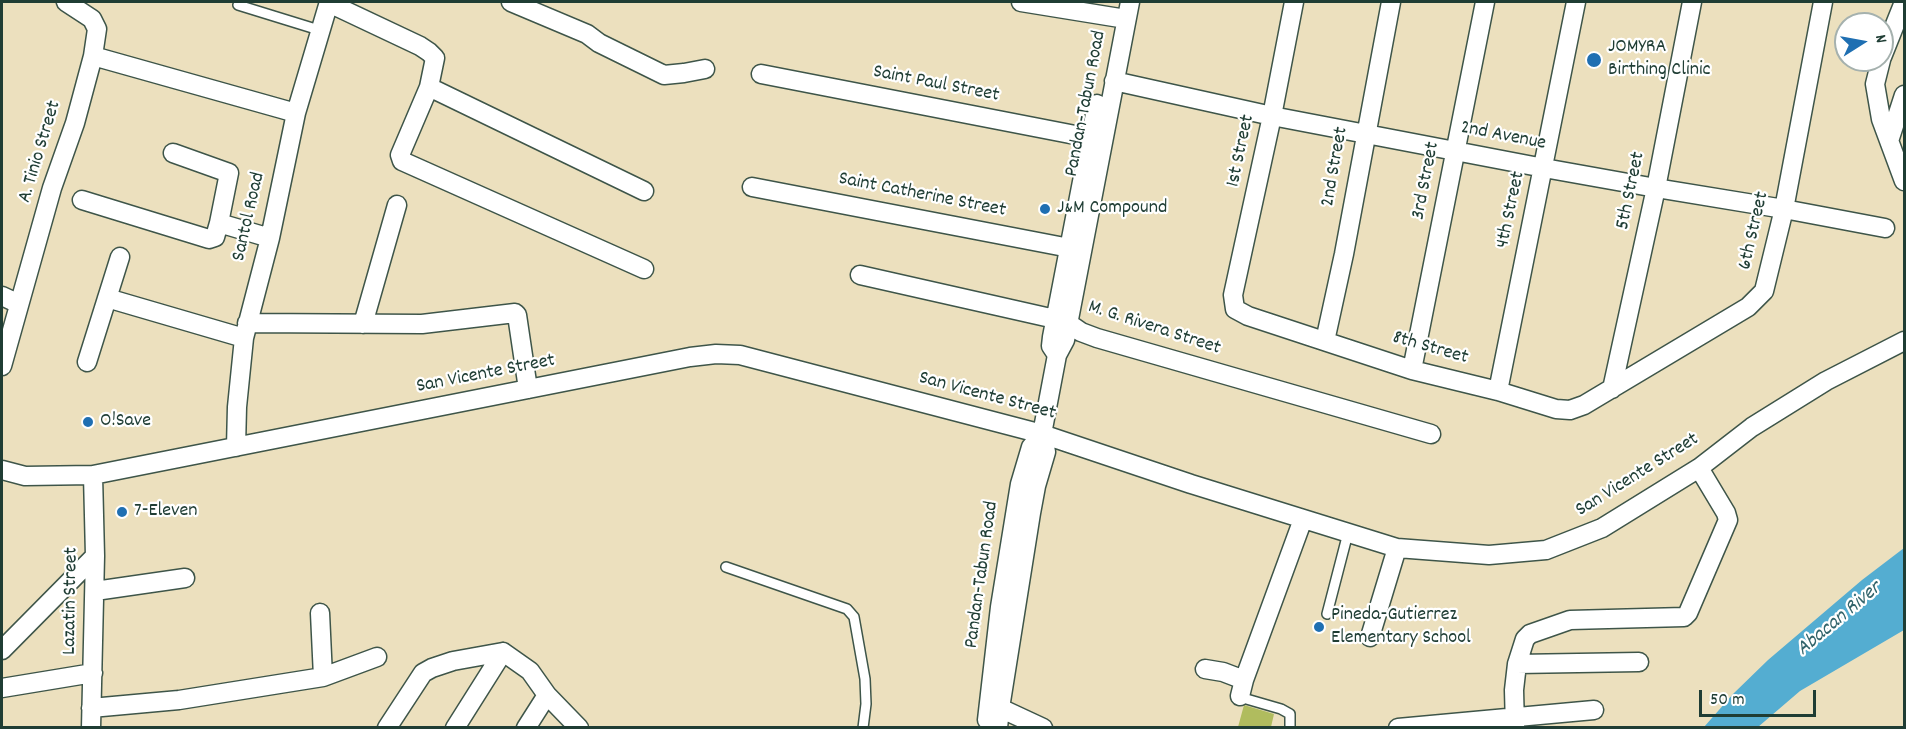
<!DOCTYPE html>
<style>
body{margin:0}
#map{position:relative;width:1906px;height:729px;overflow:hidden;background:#ece0be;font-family:Dekko,sans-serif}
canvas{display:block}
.frame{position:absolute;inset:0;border:3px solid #1f3d34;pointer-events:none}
.north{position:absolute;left:1834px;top:12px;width:60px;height:60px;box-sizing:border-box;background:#fff;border:2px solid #a5b1ae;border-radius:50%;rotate:79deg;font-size:16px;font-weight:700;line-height:24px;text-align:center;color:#1f3d34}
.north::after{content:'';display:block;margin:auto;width:21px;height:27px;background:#1f6fb2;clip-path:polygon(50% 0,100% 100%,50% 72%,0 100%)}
.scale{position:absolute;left:1699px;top:690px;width:117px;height:27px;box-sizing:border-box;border:3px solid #1f3d34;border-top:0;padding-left:8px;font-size:18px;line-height:21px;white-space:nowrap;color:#1f3d34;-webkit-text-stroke:4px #fff;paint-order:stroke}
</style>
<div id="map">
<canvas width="1906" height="729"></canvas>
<div class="frame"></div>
<div class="north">N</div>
<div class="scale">50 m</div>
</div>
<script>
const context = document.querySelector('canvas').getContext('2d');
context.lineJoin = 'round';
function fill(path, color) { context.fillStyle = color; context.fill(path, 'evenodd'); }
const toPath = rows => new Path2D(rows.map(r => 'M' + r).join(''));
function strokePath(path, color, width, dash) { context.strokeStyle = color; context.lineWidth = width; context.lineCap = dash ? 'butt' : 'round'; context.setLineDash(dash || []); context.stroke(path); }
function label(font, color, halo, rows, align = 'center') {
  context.font = font + ' Dekko,sans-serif'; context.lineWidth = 4.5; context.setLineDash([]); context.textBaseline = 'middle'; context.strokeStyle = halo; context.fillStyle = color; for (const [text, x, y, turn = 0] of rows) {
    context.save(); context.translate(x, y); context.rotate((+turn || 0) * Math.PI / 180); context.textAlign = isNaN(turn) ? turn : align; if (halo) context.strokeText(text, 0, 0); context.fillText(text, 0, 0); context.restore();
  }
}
const green = toPath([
 [1244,705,1274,714,1271,727,1238,727]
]);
const water = toPath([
 [1904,548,1904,630,1800,691,1758,727,1704,727,1733,694,1768,660,1862,580]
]);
const service = toPath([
 [238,5,319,30],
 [726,567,847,609,854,617,865,679,866,704,863,728],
 [1327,614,1348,533],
 [1240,696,1243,698,1281,709,1290,714,1290,728]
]);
const minor = toPath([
 [511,2,587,34,599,43,664,75,684,73,705,69],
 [1021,2,1126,19],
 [1294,2,1272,116,1233,295,1235,309,1248,316,1412,370,1498,391,1556,409,1570,410,1584,405,1748,307,1764,291,1784,209,1823,2],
 [329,3,420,46,429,52,435,58,429,87,400,155,402,161,644,269],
 [93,56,296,113],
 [1882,57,1904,2],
 [1881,60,1875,84,1881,119,1904,181],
 [761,74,1101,140],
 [1114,81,1272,116,1544,168,1656,188,1784,209,1885,228],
 [429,87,644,191],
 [1890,138,1904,95],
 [173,153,229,173,219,223],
 [752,187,1080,250],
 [82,200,209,239,215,237,219,223,270,238],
 [860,275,1055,319,1068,323,1081,332,1097,338,1431,434],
 [2,296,19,304],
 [107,298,244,338],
 [247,323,422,324,515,313,517,315,528,389],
 [363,324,397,205],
 [1325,341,1344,254,1391,2],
 [1057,355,1051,346,1052,337,1097,104],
 [87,362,120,257],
 [2,366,52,188,75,123,93,56,97,29,92,19,66,2],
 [1412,370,1485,2],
 [1612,389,1656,188,1692,2],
 [1498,391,1576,2],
 [236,447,237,407,244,338,270,238,296,113,329,2],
 [2,470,25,476,93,475,690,357,716,354,740,355,1042,434,1191,484,1397,548,1489,555,1546,550,1602,528,1699,468,1752,427,1826,381,1904,341],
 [95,591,185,578],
 [320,613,323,677],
 [1370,637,1397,548],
 [2,650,95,556],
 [1517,664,1639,662],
 [1205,669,1223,672,1244,680],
 [2,688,93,673],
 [1240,696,1244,680,1303,519],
 [990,707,1000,708,1043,728],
 [91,708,179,700,323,677,377,657],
 [987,720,1000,607,1020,484,1031,447,1042,434],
 [91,728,95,556,93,475],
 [387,728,423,673,432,668,453,661,503,652,530,671,547,695,579,728],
 [455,728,503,652],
 [526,728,547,695],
 [998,728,1000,708,1031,513,1036,486,1046,452,1042,434,1057,355,1065,340,1130,2],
 [1398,728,1594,710],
 [1515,728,1514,690,1517,664,1525,639,1530,634,1570,620,1684,617,1688,613,1728,520,1726,513,1699,468]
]);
const markers = [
 [1594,60,8,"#1f6fb2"],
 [1045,209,6,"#1f6fb2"],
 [88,422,6,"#1f6fb2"],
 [122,512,6,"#1f6fb2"],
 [1319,627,6,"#1f6fb2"]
];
const poiNames = [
 ["JOMYRA",1608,48],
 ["Birthing Clinic",1608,71],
 ["J&M Compound",1057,209],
 ["O!Save",100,422],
 ["7-Eleven",134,512],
 ["Pineda-Gutierrez",1331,616],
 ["Elementary School",1331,639]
];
const streetNames = [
 ["Saint Paul Street",936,85,11],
 ["Pandan-Tabun Road",1087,104,-79],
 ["2nd Avenue",1503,137,11],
 ["1st Street",1242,151,-78],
 ["A. Tinio Street",41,152,-73],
 ["2nd Street",1336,167,-80],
 ["3rd Street",1427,181,-79],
 ["5th Street",1632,191,-78],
 ["Saint Catherine Street",922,196,11],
 ["4th Street",1512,210,-78],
 ["Santol Road",250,217,-77],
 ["6th Street",1755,231,-77],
 ["M. G. Rivera Street",1154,329,18],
 ["8th Street",1430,349,16],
 ["San Vicente Street",486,375,-11],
 ["San Vicente Street",987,397,15],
 ["San Vicente Street",1638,476,-32],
 ["Pandan-Tabun Road",983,575,-82],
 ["Lazatin Street",72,601,-89]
];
const waterNames = [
 ["Abacan River",1840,620,-40]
];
fill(green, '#b0bc5e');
fill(water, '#54add1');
strokePath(service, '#3e5549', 12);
strokePath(minor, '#3e5549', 21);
strokePath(service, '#fff', 9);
strokePath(minor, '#fff', 18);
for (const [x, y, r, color] of markers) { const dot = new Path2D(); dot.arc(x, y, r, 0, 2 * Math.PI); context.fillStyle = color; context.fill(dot); strokePath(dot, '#fff', 2); }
label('20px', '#1f3d34', '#fff', poiNames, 'left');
label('20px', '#1f3d34', '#fff', streetNames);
label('italic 21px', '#32646b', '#fff', waterNames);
</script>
